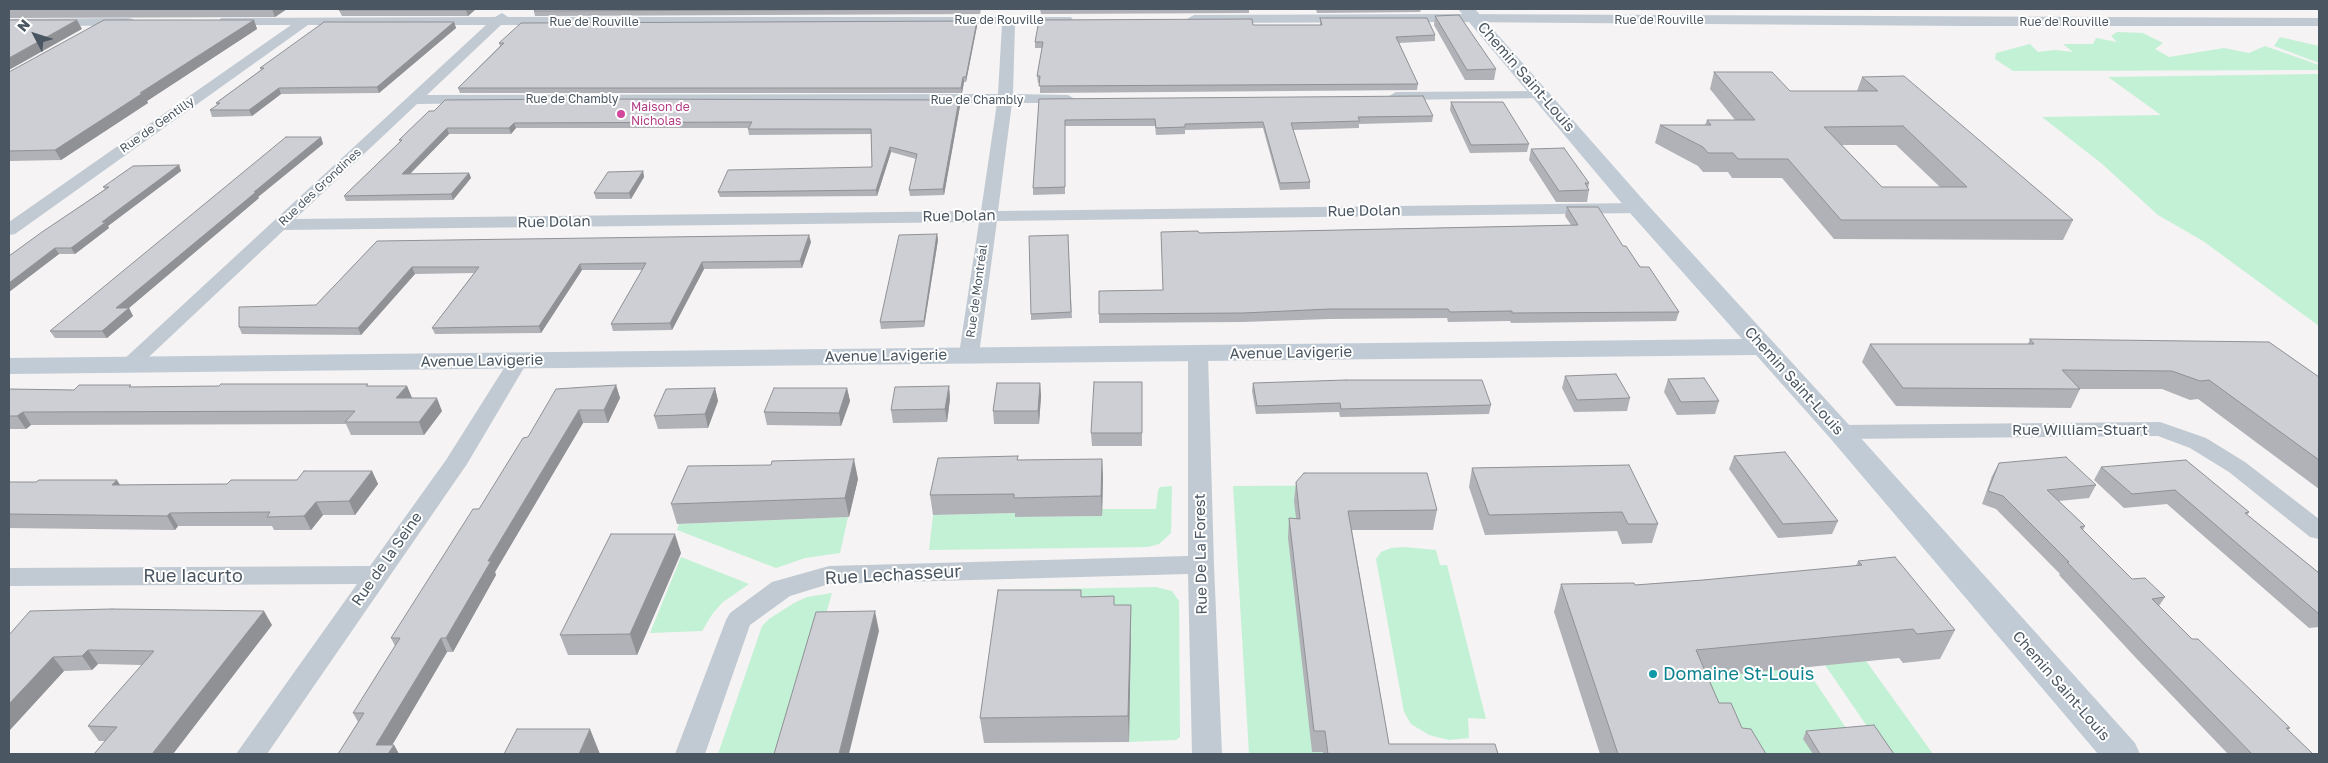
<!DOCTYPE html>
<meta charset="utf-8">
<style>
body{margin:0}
#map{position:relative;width:2328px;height:763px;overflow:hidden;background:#f5f3f3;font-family:"Golos Text",sans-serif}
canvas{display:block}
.frame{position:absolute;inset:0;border:10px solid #4a5661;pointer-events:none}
.north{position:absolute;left:10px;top:10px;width:50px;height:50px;-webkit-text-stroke:4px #fff;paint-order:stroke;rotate:310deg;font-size:14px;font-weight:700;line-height:20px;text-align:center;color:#4a5661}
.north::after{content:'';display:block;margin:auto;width:18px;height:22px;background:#4a5661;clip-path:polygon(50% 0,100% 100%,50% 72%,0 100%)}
</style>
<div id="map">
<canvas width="2328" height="763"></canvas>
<div class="frame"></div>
<div class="north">N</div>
</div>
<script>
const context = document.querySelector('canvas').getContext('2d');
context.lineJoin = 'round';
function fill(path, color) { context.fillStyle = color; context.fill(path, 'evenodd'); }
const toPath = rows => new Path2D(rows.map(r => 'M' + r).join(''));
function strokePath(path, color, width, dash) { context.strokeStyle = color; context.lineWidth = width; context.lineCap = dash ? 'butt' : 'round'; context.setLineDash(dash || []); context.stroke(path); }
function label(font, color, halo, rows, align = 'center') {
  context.font = font + ' "Golos Text",sans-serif'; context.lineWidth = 4; context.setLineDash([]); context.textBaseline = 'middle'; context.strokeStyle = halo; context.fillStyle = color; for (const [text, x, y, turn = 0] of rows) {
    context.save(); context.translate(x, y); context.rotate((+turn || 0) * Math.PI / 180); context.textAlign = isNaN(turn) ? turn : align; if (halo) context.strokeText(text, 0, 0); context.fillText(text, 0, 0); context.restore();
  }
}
const green = toPath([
 [2117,32,2143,33,2163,43,2155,49,2169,57,2224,48,2249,53,2265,46,2319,65,2319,70,2013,71,1995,59,1996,53,2030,44,2038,52,2055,50,2073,52,2063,44,2093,44,2096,38,2117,42,2111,36],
 [2280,37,2319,46,2319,63,2274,46],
 [2319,74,2319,326,2203,241,2158,215,2101,163,2042,117,2161,115,2108,77],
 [1421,485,1299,538,1312,751,1323,752,1323,754,1249,754,1233,486],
 [1172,486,1171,533,1159,544,1148,547,929,550,933,515,1015,513,1016,517,1101,516,1102,509,1156,509,1158,490,1160,487],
 [848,517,840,553,805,558,776,568,677,530,679,524],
 [1404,547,1436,550,1440,565,1447,565,1486,719,1468,718,1469,738,1449,740,1429,735,1411,724,1404,712,1376,559,1381,552,1391,548],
 [681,557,749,584,723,602,713,613,702,631,650,633],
 [1156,587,1172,591,1179,601,1180,737,1176,740,1129,742,1131,630,994,616,998,590],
 [832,593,785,754,718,754,762,626,769,619,794,603,807,597],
 [1866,661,1933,754,1886,754,1825,665],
 [1805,667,1850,734,1813,754,1729,754,1659,682]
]);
const street = toPath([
 [502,13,508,17,1071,17,1073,20,1066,24,1015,24,1013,94,1068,95,1075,99,1068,103,1012,103,998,211,1638,203,1644,204,1647,208,1644,212,1638,213,997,221,979,354,976,358,969,360,962,358,959,354,979,222,284,230,136,369,129,371,122,369,119,365,122,361,486,25,308,25,15,234,9,235,9,222,291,25,226,25,219,21,221,18,495,17,502,13],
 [1002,24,998,94,427,95,501,25,1002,24],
 [591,102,997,103,981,211,295,219,417,104,591,102],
 [1451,14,2319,18,2319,26,1963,26,1451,22,1194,23,1187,19,1194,15,1451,14],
 [128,18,133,19,135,22,133,25,9,27,9,19,128,18],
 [1541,91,1546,92,1548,95,1546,98,1396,100,1389,96,1396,92,1541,91],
 [1198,348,1205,350,1208,354,1214,565,1222,754,1192,754,1188,574,829,584,790,596,750,625,705,754,675,754,726,620,730,613,772,582,829,566,1188,556,1188,354,1191,350,1198,348],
 [518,355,525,357,528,361,467,464,267,754,236,754,357,584,9,586,9,568,370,566,446,460,511,357,518,355],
 [2160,422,2206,438,2245,462,2319,519,2319,539,2310,537,2229,472,2190,448,2158,436,1840,439,1832,437,1829,432,1832,427,1840,425,2160,422]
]);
const secondary = toPath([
 [1458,9,1475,9,1646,203,1850,426,2135,743,2140,754,2098,754,1830,438,1756,355,9,374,9,358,1742,339,1630,213,1458,9]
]);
const wall = toPath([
 [9,9,287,9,275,17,9,18],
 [342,9,476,9,468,16,342,16,339,10],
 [536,9,981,9,980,14,535,16,534,11],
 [1040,9,1249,9,1249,13,1041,14],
 [1316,9,1421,9,1420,12,1317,13],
 [1435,16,1496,69,1494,80,1465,80,1434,25],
 [1320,18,1435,35,1435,41,1399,43,1418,84,1417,90,1040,93,1040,83,1038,83,1037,76,1042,48,1035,48,1035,42,1253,25,1320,25],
 [254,20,257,29,147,101,148,103,61,160,9,161,9,72],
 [977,21,977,26,966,82,964,82,962,93,460,93,458,88,500,46,499,43],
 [454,22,456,28,379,93,281,94,252,116,212,117,210,110,217,105,216,103,261,70,260,68],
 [1714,72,1790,91,1857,91,1862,77,2073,220,2063,240,1834,239,1782,178,1732,178,1728,172,1703,172,1698,166,1655,143,1660,125,1705,125,1707,120,1735,120,1710,89],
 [1842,145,1896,145,1940,187,1882,187],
 [1039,99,1433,116,1432,122,1359,124,1359,128,1293,130,1310,182,1310,189,1280,190,1263,128,1185,130,1185,134,1156,135,1155,126,1065,126,1065,194,1033,195,1033,188],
 [1451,102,1529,144,1527,152,1470,153,1450,110],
 [960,106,944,195,910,196,909,190,916,159,891,152,877,196,720,197,718,192,872,167,871,134,749,135,748,129,748,128,516,128,511,134,449,134,410,174,469,173,471,178,453,200,346,201,344,196,400,142,399,140,429,111],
 [321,137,323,144,258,197,259,198,129,308,133,316,107,338,55,338,50,331],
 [1531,149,1589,183,1588,188,1589,190,1587,202,1556,202,1529,160],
 [179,165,181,171,108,226,109,228,75,254,59,254,9,292,9,256,105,189,103,187],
 [643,171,644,177,631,199,596,199,594,193],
 [1567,207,1623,246,1679,312,1676,321,1511,323,1510,321,1448,322,1447,318,1329,319,1242,322,1099,323,1099,291,1163,290,1199,233,1571,225,1565,216],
 [937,234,938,240,924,327,881,329,880,322],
 [1068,235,1072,318,1031,320,1031,314],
 [377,241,811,242,802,268,704,269,672,330,613,331,611,324,642,270,582,270,541,333,435,334,432,328,474,273,415,274,361,335,242,334,239,327,316,305],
 [2030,339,2319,377,2319,489,2198,399,2190,400,2162,389,2080,389,2071,408,1896,406,1862,362,1870,344,2028,344],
 [1565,376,1630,398,1627,411,1574,412,1562,388],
 [1668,379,1719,401,1715,414,1677,415,1664,392],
 [1142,382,1142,446,1092,446,1091,433],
 [1040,383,1041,396,1039,424,994,424,993,411],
 [1253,383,1491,405,1489,414,1340,417,1339,412,1256,414,1252,391],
 [616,385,620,398,608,423,583,423,495,572,496,575,453,652,447,652,392,745,394,745,399,754,338,754,358,722,353,713,395,646,391,638,528,437],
 [407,386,412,398,442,411,424,435,351,435,346,424,31,425,26,429,9,429,9,389,74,390,132,387],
 [949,386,950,399,947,422,893,423,891,410],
 [715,388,718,401,708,428,658,429,654,416],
 [847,388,850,401,841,426,767,425,764,412],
 [1734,456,1838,521,1832,534,1778,538,1729,469],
 [1102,459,1103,478,1102,516,1015,517,1015,513,933,515,930,495,1018,460],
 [1999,463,2096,485,2089,498,2059,501,2085,526,2083,530,2132,579,2165,597,2159,606,2192,639,2290,728,2288,730,2313,754,2228,754,2136,658,2059,575,2060,574,1996,509,1982,504,1992,476],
 [1629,465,1658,524,1652,543,1622,544,1617,531,1485,535,1469,487,1472,468],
 [2101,467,2249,512,2247,515,2319,573,2319,627,2309,628,2167,504,2124,508,2094,480],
 [372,471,378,484,355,515,323,515,311,530,274,530,272,526,178,526,175,530,9,528,9,482,120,485,227,484,297,480],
 [858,479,849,517,677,524,671,504],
 [1296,482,1437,510,1433,530,1352,530,1389,744,1498,754,1323,754,1323,752,1312,752,1288,538,1289,518,1296,518,1294,501],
 [681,553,637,655,568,655,560,635],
 [1858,561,1955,630,1940,659,1903,663,1899,658,1708,677,1719,703,1766,754,1600,754,1554,612,1561,584,1635,585,1703,580,1856,566],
 [1082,597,1114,605,1131,605,1131,630,1129,742,984,743,980,718],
 [272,625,173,754,94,754,106,741,99,741,88,726,142,665,98,664,92,670,64,671,9,731,9,635],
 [1806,731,1894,754,1813,754,1803,739]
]);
const shadedWall = toPath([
 [272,9,287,9,275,17],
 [468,9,476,9,468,16,466,10],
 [77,20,82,29,9,70,9,58],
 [254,20,257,29,147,101,148,103,61,160,55,150,140,93],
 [977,21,977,26,966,82,966,77],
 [454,22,456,28,379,93,377,87],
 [963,77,964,82,962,93,961,88],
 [279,88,281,94,252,116,249,110],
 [959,100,960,106,944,195,943,189],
 [514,123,516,128,511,134,509,128],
 [447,128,449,134,404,180,402,174],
 [321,137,323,144,258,197,259,198,129,308,133,316,107,338,102,331,116,308,254,192],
 [890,147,891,152,877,196,876,190],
 [179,165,181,171,108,226,109,228,75,254,71,248,102,222],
 [643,171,644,177,631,199,629,193],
 [469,173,471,178,453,200,451,194],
 [937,234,938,240,924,327,924,321],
 [809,235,811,242,802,268,800,261],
 [55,248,59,254,9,292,9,283],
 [702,262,704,269,672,330,670,323],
 [580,264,582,270,541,333,539,326],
 [412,267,415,274,361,335,358,328],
 [1040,383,1041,396,1039,424,1038,411],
 [616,385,620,398,608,423,604,410],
 [407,386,412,398,396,398],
 [949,386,950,399,947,422,945,409],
 [715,388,718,401,708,428,705,414],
 [847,388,850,401,841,426,839,413],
 [437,398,442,411,424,435,419,422],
 [579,410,583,423,495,572,496,575,453,652,446,638,488,561],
 [23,412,31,425,26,429,17,416],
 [854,459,858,479,849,517,845,498],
 [1102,459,1103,478,1102,516,1101,496],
 [372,471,378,484,355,515,349,501],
 [117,480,125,493,112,485],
 [316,502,323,515,311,530,304,516],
 [170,513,178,526,175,530,167,516],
 [675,534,681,553,637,655,630,634],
 [1131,605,1131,630,1129,742,1128,716],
 [264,611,272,625,173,754,152,754],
 [875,611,879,631,849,754,839,754],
 [441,638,447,652,387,754,376,745],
 [88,650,98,664,92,670,82,656],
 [53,657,64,671,9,731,9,704],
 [590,729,600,754,579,754],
 [394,745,399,754,388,754]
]);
const building = toPath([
 [342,9,468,9,466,10,339,10,342,9],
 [536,9,980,9,534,11,536,9],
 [1459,15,1496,69,1467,70,1435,16,1459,15],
 [1320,18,1427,18,1435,35,1396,37,1418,84,1039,86,1040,76,1037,76,1043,42,1035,42,1039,20,1252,19,1253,25,1322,25,1320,18],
 [9,20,77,20,9,58,9,20],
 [104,20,254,20,140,93,143,93,55,150,9,151,9,72,104,20],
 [977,21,966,77,963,77,961,88,458,88,504,43,499,43,521,23,977,21],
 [324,22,454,22,377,87,279,88,249,110,210,110,220,103,216,103,264,68,260,68,324,22],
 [1714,72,1772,72,1790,91,1878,91,1862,77,1904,76,2073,220,1841,220,1788,159,1738,159,1733,153,1708,153,1703,147,1660,125,1711,125,1707,120,1755,120,1714,72],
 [1903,126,1967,187,1882,187,1824,127,1903,126],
 [1423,96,1433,116,1358,117,1360,121,1291,123,1310,182,1280,183,1263,122,1185,124,1185,127,1156,128,1155,119,1065,120,1065,187,1033,188,1039,99,1423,96],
 [590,99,959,100,943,189,909,190,917,154,890,147,876,190,718,192,728,170,872,167,871,129,748,129,752,122,514,123,509,128,447,128,402,174,469,173,451,194,344,196,402,140,399,140,429,111,434,111,445,100,590,99],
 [1451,102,1503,102,1529,144,1471,145,1451,102],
 [286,137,321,137,254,192,256,192,116,308,129,308,102,331,50,331,286,137],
 [1564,148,1589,183,1585,183,1589,190,1559,191,1531,149,1564,148],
 [179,165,102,222,106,222,71,248,55,248,9,283,9,256,42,232,109,187,103,187,133,166,179,165],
 [643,171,629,193,594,193,608,172,643,171],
 [1567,207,1598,207,1623,246,1626,246,1640,267,1649,267,1679,312,1512,313,1512,311,1450,312,1448,309,1330,309,1243,313,1099,314,1099,291,1163,290,1161,232,1198,231,1199,233,1578,225,1567,207],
 [937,234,924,321,880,322,899,235,937,234],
 [809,235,800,261,702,262,670,323,611,324,646,263,580,264,539,326,432,328,479,267,412,267,358,328,239,327,239,307,316,305,377,241,809,235],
 [1068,235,1071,312,1031,314,1029,236,1068,235],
 [2030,339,2269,342,2319,377,2319,460,2209,380,2200,381,2172,371,2062,370,2080,389,1903,388,1870,344,2034,344,2030,339],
 [1616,374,1630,398,1577,400,1565,376,1616,374],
 [1704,378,1719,401,1681,402,1668,379,1704,378],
 [1346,380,1482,380,1491,405,1341,409,1340,403,1257,406,1253,383,1346,380],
 [1094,382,1142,382,1142,433,1091,433,1094,382],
 [997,383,1040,383,1038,411,993,411,997,383],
 [221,384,368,384,366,386,407,386,396,398,437,398,419,422,345,422,355,411,23,412,17,416,9,416,9,389,74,390,79,385,131,385,129,387,219,386,221,384],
 [616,385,604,410,579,410,488,561,491,561,446,638,441,638,376,745,394,745,388,754,338,754,364,713,353,713,400,638,391,638,473,509,479,509,523,438,528,437,556,389,616,385],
 [949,386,945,409,891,410,895,387,949,386],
 [715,388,705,414,654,416,666,389,715,388],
 [774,388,847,388,839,413,764,412,774,388],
 [1785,452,1838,521,1783,524,1734,456,1785,452],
 [1018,456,1017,460,1102,459,1101,496,1014,498,1014,494,930,495,938,458,1018,456],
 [2066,457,2096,485,2047,490,2085,526,2080,527,2132,579,2145,578,2165,597,2152,599,2192,639,2198,639,2290,728,2286,728,2313,754,2252,754,2145,644,2067,562,2069,562,2003,496,1988,491,1999,463,2066,457],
 [854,459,845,498,671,504,688,466,771,465,772,461,854,459],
 [2186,460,2249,512,2245,513,2319,573,2319,614,2175,490,2132,494,2101,467,2186,460],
 [1629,465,1658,524,1628,524,1622,512,1489,515,1472,468,1629,465],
 [304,471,372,471,349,501,316,502,304,516,267,517,270,512,170,513,167,516,9,514,9,482,36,482,39,480,117,480,112,485,227,484,231,480,297,480,304,471],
 [1304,473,1427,473,1437,510,1348,511,1389,744,1495,744,1498,754,1328,754,1325,731,1314,731,1289,518,1300,519,1296,482,1304,473],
 [611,534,675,534,630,634,560,635,611,534],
 [1895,557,1955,630,1917,634,1913,629,1696,650,1719,703,1731,703,1742,728,1751,729,1766,754,1618,754,1561,584,1634,583,1635,585,1703,580,1862,565,1858,561,1895,557],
 [998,590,1081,590,1081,597,1114,596,1114,605,1131,605,1128,716,980,718,998,590],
 [112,609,264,611,152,754,94,754,117,727,88,726,154,651,88,650,82,656,53,657,9,704,9,635,30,611,112,609],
 [875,611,839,754,774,754,816,612,875,611],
 [1874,725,1894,754,1820,754,1806,731,1874,725],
 [517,729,590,729,579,754,504,754,517,729]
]);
const markers = [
 [621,114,5,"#d1479c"],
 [1653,674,5,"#0f9aa8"]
];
const farStreetnames = [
 ["Rue de Rouville",999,20],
 ["Rue de Rouville",1659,20],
 ["Rue de Rouville",594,22],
 ["Rue de Rouville",2064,22],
 ["Rue de Chambly",572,99],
 ["Rue de Chambly",977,100],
 ["Rue de Gentilly",157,125,-35],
 ["Rue des Grondines",320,187,-43],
 ["Rue de Montréal",977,291,-82]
];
const farHotelnames = [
 ["Maison de",631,107],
 ["Nicholas",631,121]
];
const streetNames = [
 ["Chemin Saint-Louis",1526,77,49],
 ["Rue Dolan",1364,211,-1],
 ["Rue Dolan",959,216,-1],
 ["Rue Dolan",554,222,-1],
 ["Avenue Lavigerie",1291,353,-1],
 ["Avenue Lavigerie",886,356,-1],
 ["Avenue Lavigerie",482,361,-1],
 ["Chemin Saint-Louis",1794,381,48],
 ["Rue William-Stuart",2080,430],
 ["Rue De La Forest",1201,554,-91],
 ["Rue de la Seine",387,559,-55],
 ["Chemin Saint-Louis",2061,686,49]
];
const nearStreetnames = [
 ["Rue Lechasseur",893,575,-3],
 ["Rue Iacurto",193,576]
];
const nearCulturenames = [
 ["Domaine St-Louis",1663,674]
];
fill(green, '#c3f1d5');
fill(street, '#c1cad2');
fill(secondary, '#c1cbd6');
fill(wall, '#b0b2b7');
fill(shadedWall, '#909195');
fill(building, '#cdcfd5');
strokePath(building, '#909195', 1);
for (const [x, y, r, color] of markers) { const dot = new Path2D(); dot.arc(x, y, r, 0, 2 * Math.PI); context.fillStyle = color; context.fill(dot); strokePath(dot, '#fff', 2); }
label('12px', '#4a5661', '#fff', farStreetnames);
label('12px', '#b23c85', '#fff', farHotelnames, 'left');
label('15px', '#4a5661', '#fff', streetNames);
label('18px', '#4a5661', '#fff', nearStreetnames);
label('18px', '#0d838f', '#fff', nearCulturenames, 'left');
</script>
